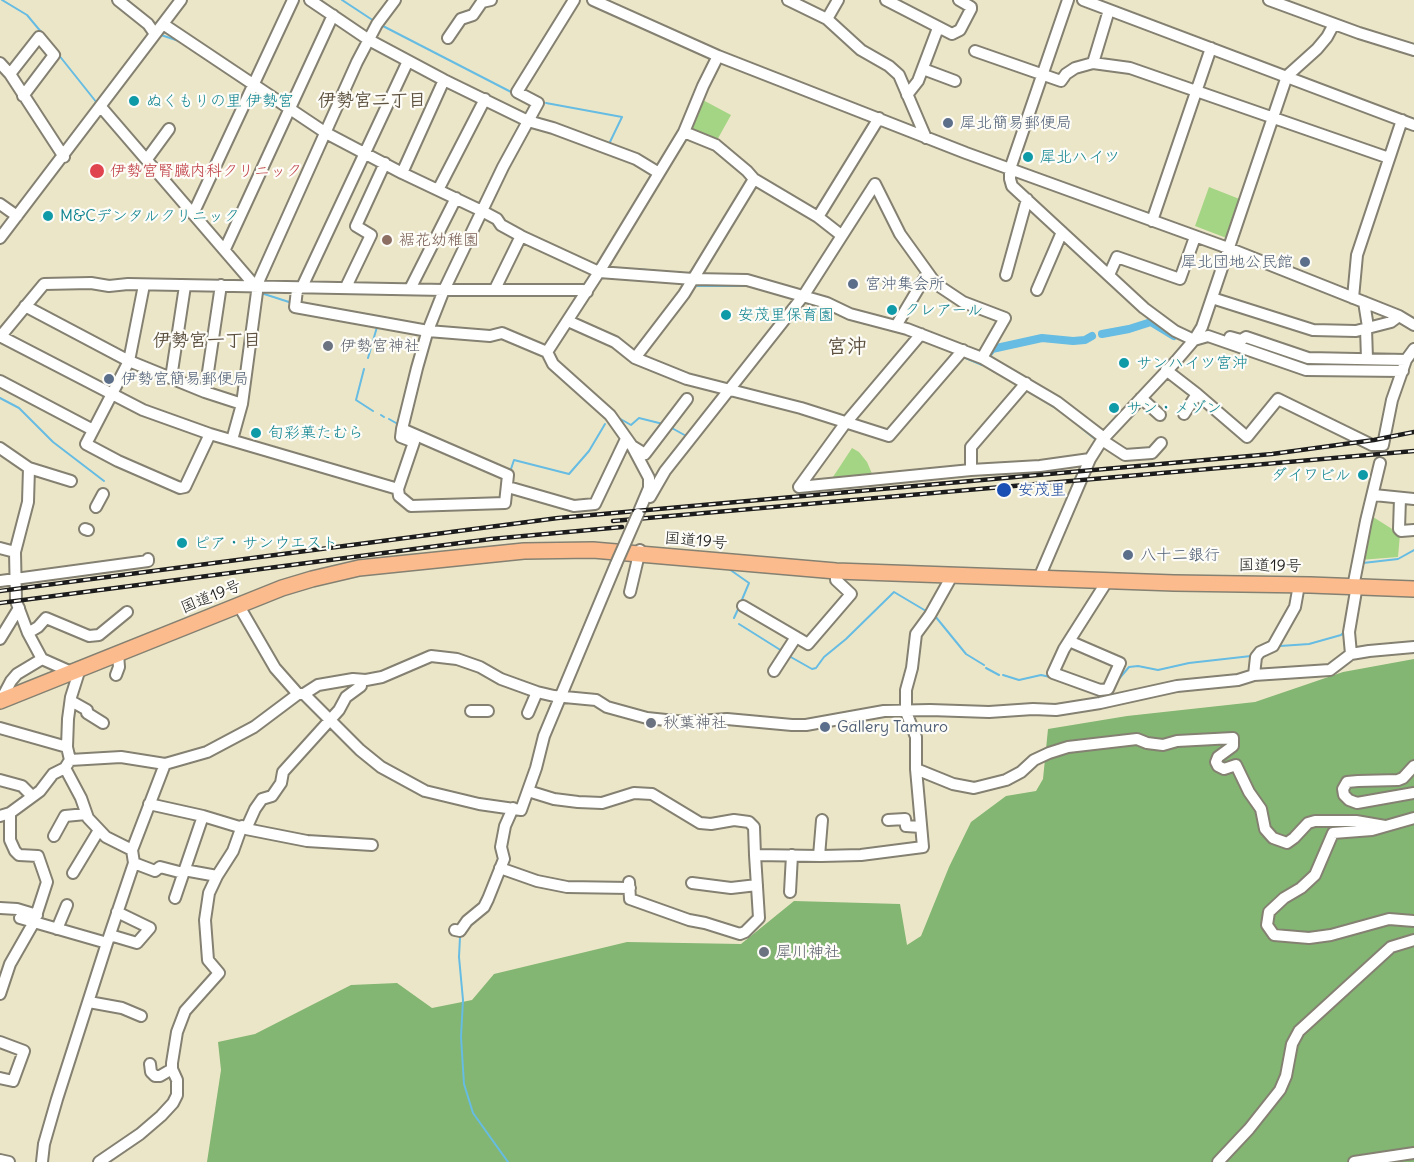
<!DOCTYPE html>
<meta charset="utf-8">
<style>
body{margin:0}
canvas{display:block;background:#ece6c8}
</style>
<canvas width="1414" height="1162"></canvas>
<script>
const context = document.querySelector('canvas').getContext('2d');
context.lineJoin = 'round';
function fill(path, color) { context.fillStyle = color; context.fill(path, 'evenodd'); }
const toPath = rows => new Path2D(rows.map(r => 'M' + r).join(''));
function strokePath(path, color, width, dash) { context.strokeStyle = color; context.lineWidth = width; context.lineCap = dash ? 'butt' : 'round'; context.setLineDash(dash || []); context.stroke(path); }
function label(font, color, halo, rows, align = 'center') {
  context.font = font + ' Delius,"Klee One",sans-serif'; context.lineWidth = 4.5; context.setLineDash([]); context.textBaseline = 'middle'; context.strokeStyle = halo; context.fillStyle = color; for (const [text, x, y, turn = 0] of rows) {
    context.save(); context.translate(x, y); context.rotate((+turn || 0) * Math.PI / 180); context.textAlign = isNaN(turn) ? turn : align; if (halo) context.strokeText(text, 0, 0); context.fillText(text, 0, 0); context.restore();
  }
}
const green = toPath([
 [701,99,731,115,716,142,689,130],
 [1209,187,1242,200,1229,239,1195,226],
 [852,448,859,452,867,462,873,476,831,480],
 [1370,515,1400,534,1398,557,1360,560]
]);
const forest = toPath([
 [1414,659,1414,1162,207,1162,221,1070,218,1042,255,1034,351,985,397,983,432,1008,472,1000,494,974,627,942,741,944,794,901,900,904,907,945,921,936,949,867,971,822,1006,796,1036,791,1043,779,1048,729,1127,716,1255,702,1343,672]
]);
const stream = toPath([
 [2,0,27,15,42,33],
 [342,0,374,21],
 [381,25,513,93],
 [161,35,179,41],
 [58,54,97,103],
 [237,80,247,87],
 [255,93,271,102],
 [546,103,622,117,609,144],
 [633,269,648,270],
 [653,270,656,271],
 [694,286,750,286],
 [261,293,289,302],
 [839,315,866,324],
 [963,357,982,365],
 [368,358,377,327],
 [988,368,995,372],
 [364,369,356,400,373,411],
 [1031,393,1057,409],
 [0,398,19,408,53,442,104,481],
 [1061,412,1072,420],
 [381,415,384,417],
 [617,417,631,425,639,418,663,424],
 [389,419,396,423],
 [1079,426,1095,439],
 [670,427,688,437],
 [510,472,514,460,569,474,589,451,605,424],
 [1363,563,1398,559,1414,550],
 [729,569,749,583,741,602],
 [935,616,966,654,984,665],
 [734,618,739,607],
 [739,624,782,651],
 [1280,646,1309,644,1341,635,1345,631],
 [789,656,812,669,816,668,824,657,846,639,894,592,926,611],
 [986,668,999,675],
 [1003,675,1019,680,1041,675,1050,677],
 [1118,680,1129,667,1138,666,1158,670,1189,663,1251,656],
 [472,923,460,937,459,957,463,1000,461,1037,464,1084,473,1113,508,1162]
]);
const canal = toPath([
 [1102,334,1129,329,1151,322,1174,336],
 [989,353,992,349,1042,338,1073,341,1085,340,1092,336]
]);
const minor = toPath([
 [118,0,148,24,155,34],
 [310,0,369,40,444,80,528,121,553,128,636,159,659,173],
 [593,0,718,56,966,153,1228,248,1399,316,1414,325],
 [788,0,827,19,861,50,889,66,899,75,926,138],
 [886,0,952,34,960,30,971,9,971,7,959,0],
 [1068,0,1010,169,1010,179,1012,186,1144,308,1175,331,1194,340,1208,336,1306,370,1403,371],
 [1083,0,1414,125],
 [1269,0,1359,33,1414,50],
 [827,19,838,0],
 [163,24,326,133,402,173,482,211,497,219,501,225,521,236,599,272,693,279,747,280,827,303,850,314,907,329,982,358,1057,402,1104,438],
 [448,38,461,19,473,15,482,2,491,0],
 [975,51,1061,81,1066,74,1075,68,1093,63,1130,68,1389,158],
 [408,61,302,287,297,290,295,307,428,331,490,336,502,333,547,352,553,364,610,415,632,446,649,478,649,488,638,514],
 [0,63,10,74,64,157],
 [1093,63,1109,10],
 [923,69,955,81],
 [10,74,39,37,54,55,23,96],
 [907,95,918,81,938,28],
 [101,107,256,287],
 [684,132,716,145,747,171,754,179,818,217,841,235],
 [147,159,169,129],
 [402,173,444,80],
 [438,190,485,99],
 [0,204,17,216],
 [193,214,293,0],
 [818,217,879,118],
 [1152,221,1211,48],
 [0,238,181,0],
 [225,249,333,15],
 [1006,275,1027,199],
 [1109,275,1117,257,1180,279,1195,237],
 [144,285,129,361,86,444,118,461,180,488,185,487,210,434],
 [346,287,371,235,356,226,385,163],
 [410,289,456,198],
 [495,289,521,236],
 [1037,290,1062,232],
 [1212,298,1313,330,1356,331,1391,322,1399,316],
 [1353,298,1357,255,1402,120],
 [1364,302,1368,327],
 [25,306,129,361,205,392,242,404],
 [568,321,615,342,635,358,687,379,801,408,889,436,963,350],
 [896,326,927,274],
 [1366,328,1367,359],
 [0,336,143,410,210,434,398,489],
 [0,337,44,284,91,283,109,286,128,284,444,290,583,290,587,292],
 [1230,337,1241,340,1246,337,1308,358,1406,360],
 [547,352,599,272,684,132,703,86,718,56],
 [635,358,684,294,754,179],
 [1166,370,1197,394,1247,437,1278,399,1372,445,1383,445,1392,400,1406,360,1414,349],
 [171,378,185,286],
 [0,381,93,430],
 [205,392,221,285],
 [1141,398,1160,415],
 [1184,414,1197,394],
 [402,429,508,475,505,503,411,506,399,496,398,489,414,442,401,437,402,429,417,368,427,333,444,290,503,167,538,103,517,92,574,0],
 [232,440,242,404,257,292,256,287,357,62,377,24,395,0],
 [1102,440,1125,455,1152,453,1161,443],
 [632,446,645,454,687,399],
 [0,448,29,468,28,502,15,552,16,601,28,633,42,659,78,675,71,697,68,719,67,747,70,760,65,768,53,774,40,791,10,813,0,816],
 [29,468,71,481],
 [971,470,971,447,1026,383],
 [508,487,574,506,595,504,626,439],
 [799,487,971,470,1040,466,1090,459],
 [799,487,844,425,921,334],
 [1374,495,1414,499],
 [650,497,665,471,804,295,875,184,900,234,936,284,963,302,1005,318,982,358],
 [1400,498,1399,529,1401,531,1414,530],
 [96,507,103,494],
 [85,529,88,530],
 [0,548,15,552],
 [953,574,930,615,916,634,912,668,906,690,906,712,916,737,916,769,953,784,974,788,1006,780,1021,772,1034,760,1049,753,1068,747,1137,739,1147,743,1163,745,1177,741,1233,738,1233,746,1218,757,1216,762,1218,766,1224,769,1236,765,1249,792,1261,809,1265,829,1273,838,1287,843,1294,838,1308,823,1315,821,1356,821,1385,826],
 [1039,578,1090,459,1102,440,1176,361,1194,340,1202,327,1287,76,1317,49,1327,37,1334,24],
 [0,581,148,561,148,559],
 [630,592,640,550],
 [239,606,275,668,298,694],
 [743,606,808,644,851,594,836,580,836,571],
 [28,633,38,627,46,618,89,636,99,635,127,612],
 [0,639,19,608],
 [1069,641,1120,663,1108,689,1100,690,1053,673,1064,649,1104,586,1104,581],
 [1351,654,1349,632,1356,591,1354,582,1366,521,1380,463],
 [774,671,796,637],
 [116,675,119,667,118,654],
 [1254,675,1256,657,1260,652,1273,646,1295,607,1299,585],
 [304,694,360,750,381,767,425,791,479,804,521,810,536,768,544,736,616,564],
 [1,700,11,681,17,674,42,659],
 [71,701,87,710,87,713,103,723],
 [471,711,488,711],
 [528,713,537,692],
 [0,728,67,747],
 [70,760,121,757,165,764,207,752,254,727,298,694,304,694,318,685,353,679,366,680,382,677,431,656,457,659,480,667,501,679,537,692,554,696,596,700,607,707,647,718,685,722,727,719,792,725,806,725,884,711,930,710,989,712,1033,709,1056,710,1100,703,1177,686,1238,680,1254,675,1330,670,1351,654,1369,651,1414,647],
 [1414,766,1403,778,1398,780,1358,781,1347,782,1343,789,1344,795,1349,800,1357,803,1414,793],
 [65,768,81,798,88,818,106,837,132,850],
 [0,780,22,786,32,796],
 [528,791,554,799,578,802,602,803,634,793,652,794,700,823,711,824,734,820,749,822,754,827,755,855,821,856,861,855,923,847,916,769],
 [149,804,203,816,246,829,307,841,372,845],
 [1414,818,1372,830,1333,833,1315,875,1301,888,1284,898,1269,912,1267,925,1274,935,1309,938,1331,935,1389,919,1414,921],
 [888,820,905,819,906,826,921,827],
 [246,829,255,809,262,799,272,796,281,783,283,772,339,710,346,697,361,686,361,680],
 [54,836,65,816,86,814],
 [819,856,822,820],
 [134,863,155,871,160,867,183,873],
 [500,868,537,881,567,887,630,888],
 [184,870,217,876],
 [73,873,99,830],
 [629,882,630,899,689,920,705,923,740,934,745,932,759,918,755,855],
 [692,883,731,888,757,885],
 [790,892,792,855],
 [175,898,203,816],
 [0,908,17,909,37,915],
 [20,918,107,943],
 [57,929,67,905],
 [455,930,460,931,467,921,484,907,488,899,504,859,501,847,505,826,513,808],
 [110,935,137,943,150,928,117,912],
 [0,994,10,964,34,922,47,882,38,856,19,855,15,851,10,840,10,813],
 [89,1002,122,1008,141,1016],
 [0,1042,24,1051,13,1081,0,1078],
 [150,1064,151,1072,155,1076,160,1076,172,1069],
 [0,1160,9,1162],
 [42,1162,44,1144,57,1099,107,943,134,863,132,850,165,764],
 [99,1162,140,1134,161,1116,173,1103,177,1095,177,1080,172,1069,172,1063,177,1032,185,1011,219,973,208,960,205,920,209,893,217,876,233,851,242,826],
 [1218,1162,1249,1129,1280,1090,1286,1076,1292,1044,1299,1031,1391,947,1414,940],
 [1354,1162,1414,1153]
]);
const highway = toPath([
 [0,701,282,588,312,579,359,568,524,551,593,550,836,571,1174,583,1310,585,1414,589]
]);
const rail = toPath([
 [613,521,1414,451],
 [0,591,558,518,1272,454,1374,440,1414,432],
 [0,603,491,539,622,527]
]);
const minorBridge = toPath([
 [616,564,638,514]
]);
const markers = [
 [134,101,6,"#0f9aa8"],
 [948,123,6,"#5c6f8a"],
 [1028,157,6,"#0f9aa8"],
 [97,171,8,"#e0444e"],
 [48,216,6,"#0f9aa8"],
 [387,240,6,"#8d6e63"],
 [1305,262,6,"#5c6f8a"],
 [853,284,6,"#5c6f8a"],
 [892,310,6,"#0f9aa8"],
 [726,315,6,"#0f9aa8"],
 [328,346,6,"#6b7280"],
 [1124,363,6,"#0f9aa8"],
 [109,379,6,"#5c6f8a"],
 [1114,408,6,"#0f9aa8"],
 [256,433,6,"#0f9aa8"],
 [1363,475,6,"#0f9aa8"],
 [1004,490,8,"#1a4fb4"],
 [182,543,6,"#0f9aa8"],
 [1128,555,6,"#5c6f8a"],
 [651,723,6,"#6b7280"],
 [825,727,6,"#5c6f8a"],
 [764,952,6,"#6b7280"]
];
const cultureNames = [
 ["ぬくもりの里 伊勢宮",146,101],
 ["犀北ハイツ",1040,157],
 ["M&Cデンタルクリニック",60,216],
 ["クレアール",904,310],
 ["安茂里保育園",738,315],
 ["サンハイツ宮沖",1136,363],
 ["サン・メゾン",1126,408],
 ["旬彩菓たむら",268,433],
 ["ダイワビル",1351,475,"right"],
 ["ピア・サンウエスト",194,543]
];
const serviceNames = [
 ["犀北簡易郵便局",960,123],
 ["犀北団地公民館",1293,262,"right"],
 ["宮沖集会所",865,284],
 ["伊勢宮簡易郵便局",121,379],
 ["八十二銀行",1140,555],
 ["Gallery Tamuro",837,727]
];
const healthNames = [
 ["伊勢宮腎臓内科クリニック",110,171]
];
const educationNames = [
 ["裾花幼稚園",399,240]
];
const worshipNames = [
 ["伊勢宮神社",340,346],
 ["秋葉神社",663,723],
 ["犀川神社",776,952]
];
const transitNames = [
 ["安茂里",1018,490]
];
const streetNames = [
 ["国道19号",696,541,5],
 ["国道19号",1270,566,1],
 ["国道19号",211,597,-22]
];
const neighbourhoodNames = [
 ["伊勢宮二丁目",372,101],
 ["伊勢宮一丁目",207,341]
];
const quarterNames = [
 ["宮沖",847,347]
];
fill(green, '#a4d584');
fill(forest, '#83b672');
strokePath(stream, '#66bce2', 2);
strokePath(canal, '#66bce2', 8);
strokePath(minor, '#848172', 14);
strokePath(highway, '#848172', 18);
strokePath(minor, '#fff', 10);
strokePath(highway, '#fbbb8d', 15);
strokePath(rail, '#1c1c1c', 4.5);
strokePath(rail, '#fdfcf7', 2, [7]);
strokePath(minorBridge, '#848172', 14, []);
strokePath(minorBridge, '#fff', 10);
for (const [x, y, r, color] of markers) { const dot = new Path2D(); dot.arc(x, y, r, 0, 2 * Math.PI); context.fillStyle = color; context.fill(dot); strokePath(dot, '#fdfcf7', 2); }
label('16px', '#0d838f', '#fdfcf7', cultureNames, 'left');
label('16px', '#4e5e75', '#fdfcf7', serviceNames, 'left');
label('16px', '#be3a42', '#fdfcf7', healthNames, 'left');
label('16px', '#785e54', '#fdfcf7', educationNames, 'left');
label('16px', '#5b616d', '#fdfcf7', worshipNames, 'left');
label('16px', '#164399', '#fdfcf7', transitNames, 'left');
label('16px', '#1c1c1c', '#fdfcf7', streetNames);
label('bold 18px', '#5d5140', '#fdfcf7', neighbourhoodNames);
label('bold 20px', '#5d5140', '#fdfcf7', quarterNames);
</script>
